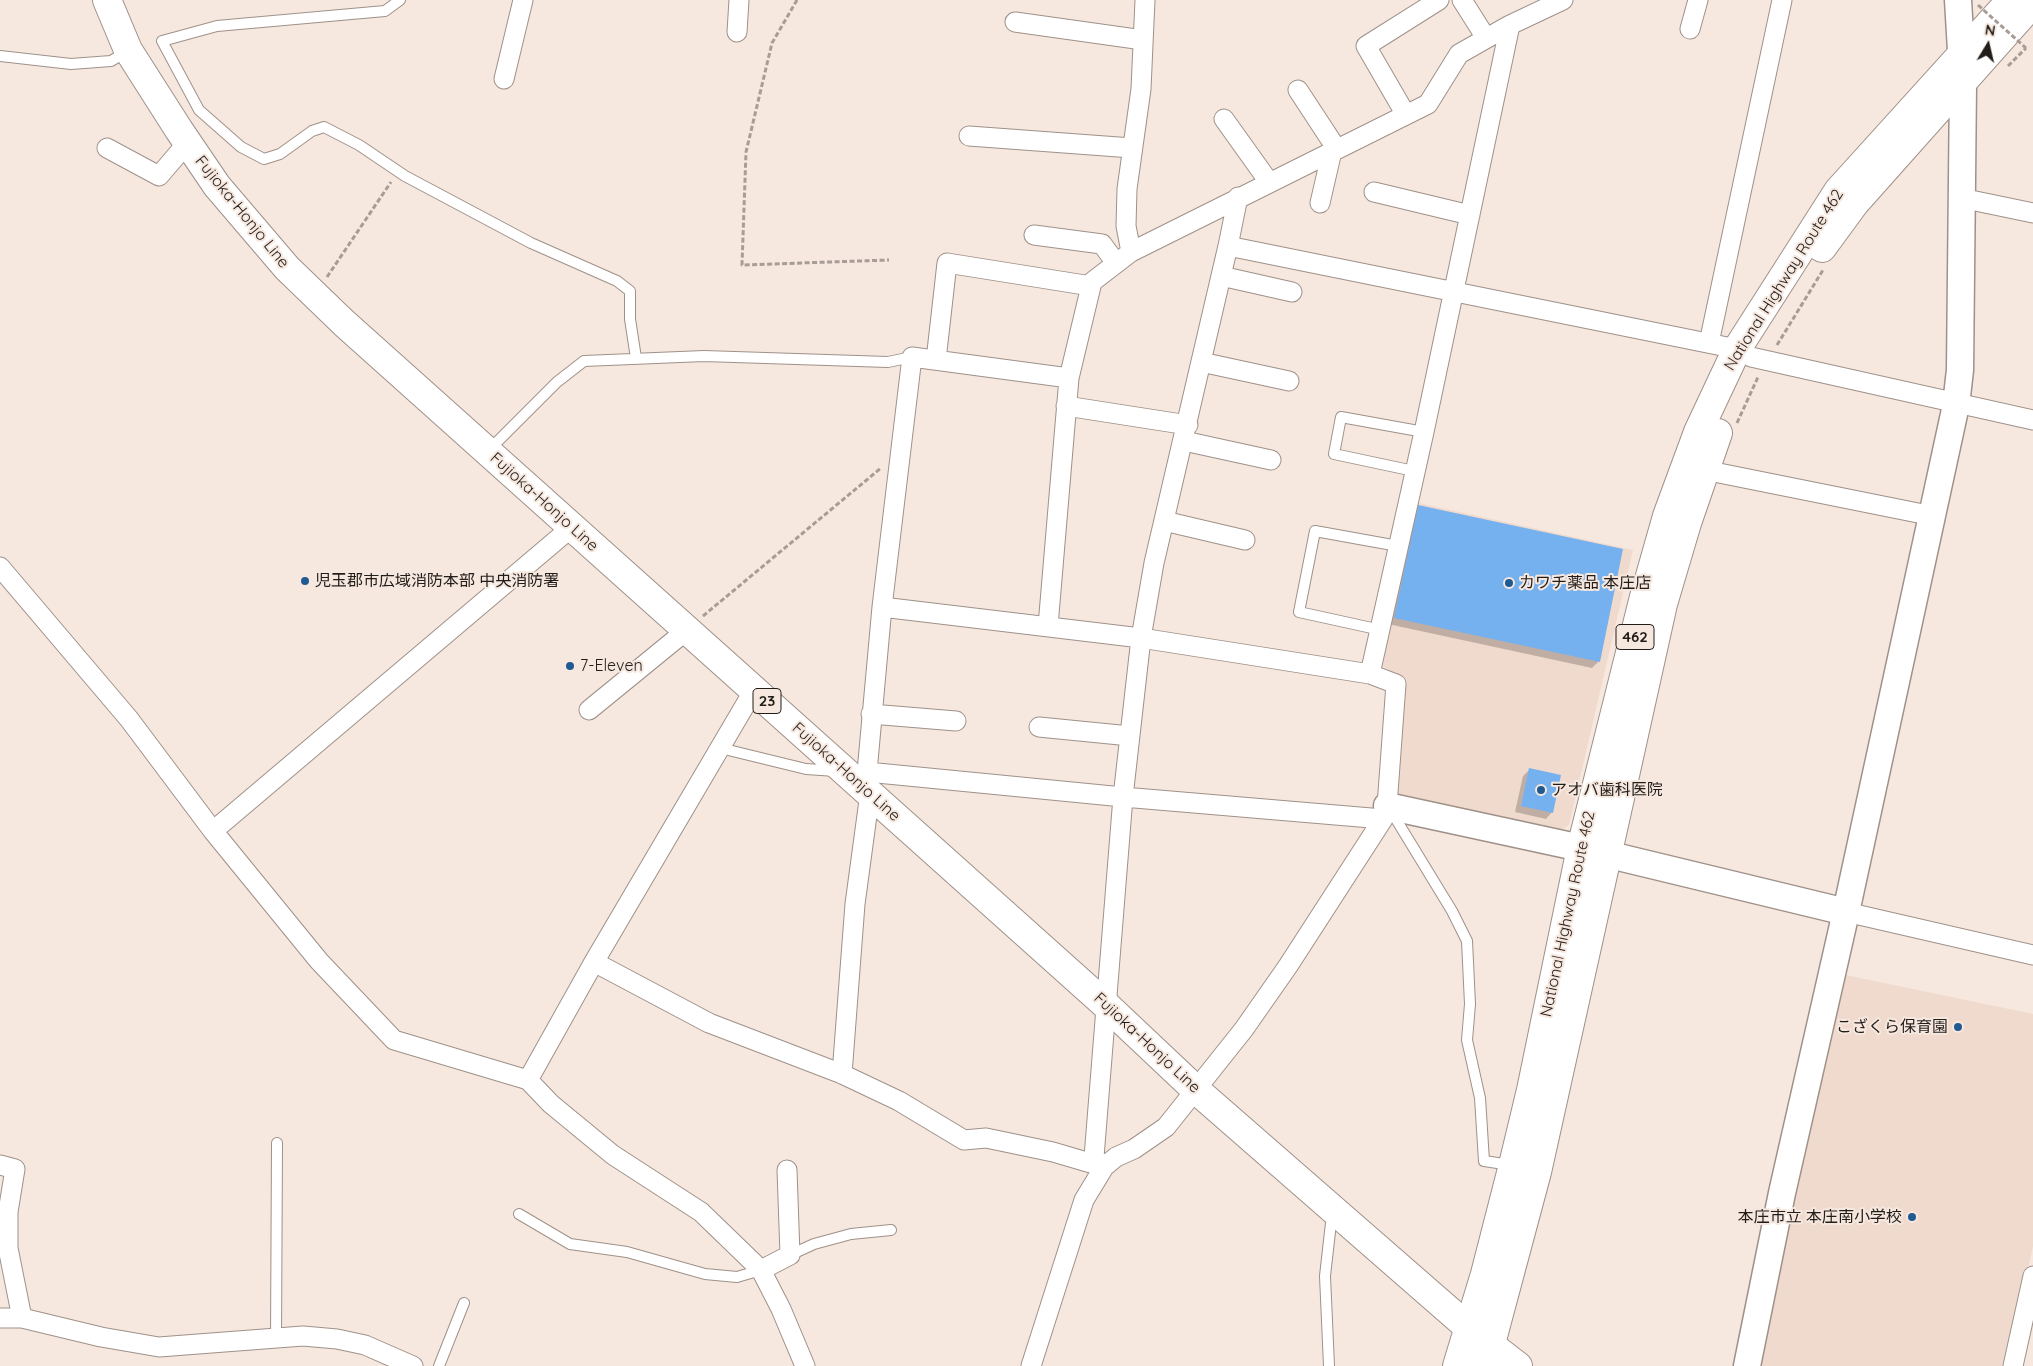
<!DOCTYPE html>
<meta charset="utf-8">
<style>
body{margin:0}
#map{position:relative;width:2033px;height:1366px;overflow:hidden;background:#f6e8df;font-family:Quicksand,sans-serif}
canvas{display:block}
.north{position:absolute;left:1963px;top:20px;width:50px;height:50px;-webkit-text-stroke:4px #f6e8df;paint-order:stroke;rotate:9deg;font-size:14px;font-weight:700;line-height:20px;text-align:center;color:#231d1a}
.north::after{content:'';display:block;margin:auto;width:18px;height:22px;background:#231d1a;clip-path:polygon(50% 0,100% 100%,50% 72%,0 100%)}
</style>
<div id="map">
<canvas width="2033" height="1366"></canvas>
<div class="north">N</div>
</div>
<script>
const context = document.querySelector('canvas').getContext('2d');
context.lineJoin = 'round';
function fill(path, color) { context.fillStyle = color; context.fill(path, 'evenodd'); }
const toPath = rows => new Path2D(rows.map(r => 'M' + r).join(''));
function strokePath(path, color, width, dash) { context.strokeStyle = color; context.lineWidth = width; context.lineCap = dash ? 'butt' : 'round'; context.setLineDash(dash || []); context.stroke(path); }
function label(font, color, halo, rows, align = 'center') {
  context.font = font + ' Quicksand,"Noto Sans JP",sans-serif'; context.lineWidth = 4; context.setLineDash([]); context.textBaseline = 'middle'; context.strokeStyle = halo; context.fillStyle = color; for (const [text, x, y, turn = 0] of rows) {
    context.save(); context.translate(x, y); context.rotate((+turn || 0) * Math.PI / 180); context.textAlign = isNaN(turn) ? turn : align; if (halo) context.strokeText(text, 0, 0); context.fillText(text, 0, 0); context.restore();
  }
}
const built = toPath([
 [1414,502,1633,550,1569,825,1558,832,1401,799,1395,787,1405,681,1380,664],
 [1841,974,2033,1014,2033,1246,2006,1366,1761,1366]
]);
const shadow = toPath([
 [1418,506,1599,661,1592,668,1388,624,1412,513],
 [1530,769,1552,812,1546,819,1515,812,1523,776]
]);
const building = toPath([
 [1418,505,1623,549,1600,662,1394,618],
 [1529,768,1561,775,1553,813,1521,806]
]);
const path = toPath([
 [797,0,772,43,746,152,742,265,889,260],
 [2008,66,2026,48],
 [327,277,391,182],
 [1777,345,1823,270],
 [1737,423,1758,377],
 [703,616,881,468]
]);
const lane = toPath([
 [400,0,385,11,217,26,162,41,199,110,241,147,264,159,280,154,312,131,324,127,359,145,405,176,531,243,617,281,630,291,630,319,636,358],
 [0,56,71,64,111,61,128,51],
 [488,451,557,382,584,361,704,356,888,362,912,357],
 [1414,471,1334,454,1341,417,1424,432],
 [1381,630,1299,612,1315,531,1398,546],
 [720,748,806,769,836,771],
 [1391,811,1452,911,1467,941,1470,1004,1467,1040,1480,1098,1484,1161,1511,1165],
 [519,1214,570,1244,627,1252,705,1274,737,1277,761,1270],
 [790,1255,814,1244,851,1234,891,1230],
 [276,1338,277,1143],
 [439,1366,464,1303],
 [1329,1366,1325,1276,1332,1214]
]);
const street = toPath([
 [1462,0,1486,38],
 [1015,22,1143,40],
 [1690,29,1698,0],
 [737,32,739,0],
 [504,79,523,0],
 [1298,90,1336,148],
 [1406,115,1366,46,1439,0],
 [1224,119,1269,182],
 [969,136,1132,148],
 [107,148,159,176,188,142],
 [1374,192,1470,215],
 [1238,197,1228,246,1737,349],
 [1961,198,2033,213],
 [1320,203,1332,151],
 [1034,235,1102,244,1116,263],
 [1131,252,1126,226,1127,189,1141,89,1145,0],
 [1221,276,1292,292],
 [1709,343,1782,0],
 [1751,357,2033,420],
 [936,360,947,263,1091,286],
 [1201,362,1289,381],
 [1066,406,1188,425],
 [1184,441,1271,460],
 [1704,470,1933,516],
 [1164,521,1245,540],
 [0,567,129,719,213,831,319,961,394,1040,528,1080,551,1104,613,1155,701,1212,761,1270,781,1309,805,1366],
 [882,607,912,357,1069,378],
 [1048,626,1069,378,1092,282,1131,252,1428,104,1459,54,1510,25,1563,0],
 [589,710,687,630],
 [871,714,956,721],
 [1039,727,1130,736],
 [867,772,882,607,1141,638,1370,674],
 [859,781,867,772,1123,797,1383,819],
 [213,831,572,527],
 [1846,912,2033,955],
 [594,962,709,1023,842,1074,899,1101,964,1140,986,1138,1053,1152,1104,1167],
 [842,1074,855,904,870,793],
 [528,1080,594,962,754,690],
 [0,1165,15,1169,8,1212,8,1248,22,1318,101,1337,159,1347,303,1336,337,1339,365,1345,413,1366],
 [1104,1167,1094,1157,1123,797,1141,638,1154,563,1228,246],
 [761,1270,790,1255,787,1170],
 [0,1318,22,1318],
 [1031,1366,1084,1200,1104,1167,1116,1157,1134,1149,1166,1127,1244,1029,1288,966,1383,819,1387,806,1396,684,1370,674,1424,432,1510,25],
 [2013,1366,2033,1276]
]);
const secondary = toPath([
 [1387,806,1581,848,1846,912],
 [1747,1366,1782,1193,1846,912,1956,405,1960,370,1963,84,1958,0]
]);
const primary = toPath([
 [107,0,128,50,179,130,217,186,287,268,344,323,1107,1006,1195,1089,1469,1328,1518,1366]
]);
const highway = toPath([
 [1822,248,1855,203,2033,3],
 [1457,1366,1485,1274,1513,1165,1531,1090,1581,848,1644,597,1667,516,1698,432,1737,349,1838,191,2011,0],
 [1485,1366,1537,1172,1663,604,1687,523,1718,433]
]);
const pathBridge = toPath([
 [1978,5,2026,48]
]);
const markers = [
 [305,581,5,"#215a92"],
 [1509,583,5,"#215a92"],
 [570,666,5,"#215a92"],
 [1541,790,5,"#215a92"],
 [1958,1027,5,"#215a92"],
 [1912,1217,5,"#215a92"]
];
const shields = [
 [1635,637,38],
 [767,701,28]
];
const shieldNames = [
 ["462",1635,637],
 ["23",767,701]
];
const streetNames = [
 ["Fujioka-Honjo Line",242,212,51],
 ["National Highway Route 462",1784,280,-58],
 ["Fujioka-Honjo Line",544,502,42],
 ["Fujioka-Honjo Line",846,772,42],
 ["National Highway Route 462",1568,914,-78],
 ["Fujioka-Honjo Line",1147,1043,43]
];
const poiNames = [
 ["児玉郡市広域消防本部 中央消防署",315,581],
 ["カワチ薬品 本庄店",1519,583],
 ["7-Eleven",580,666],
 ["アオバ歯科医院",1551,790],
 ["こざくら保育園",1948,1027,"right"],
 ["本庄市立 本庄南小学校",1902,1217,"right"]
];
fill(built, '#f0dacd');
fill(shadow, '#0003');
fill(building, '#76b1ef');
strokePath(lane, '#9f9189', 12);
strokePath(street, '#9f9189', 21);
strokePath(secondary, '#9f9189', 29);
strokePath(primary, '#9f9189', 30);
strokePath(highway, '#9f9189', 30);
strokePath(path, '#a79c96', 3, [5, 2.5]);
strokePath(lane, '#fff', 10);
strokePath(street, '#fff', 19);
strokePath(secondary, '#fff', 26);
strokePath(primary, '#fff', 28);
strokePath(highway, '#fff', 28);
strokePath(pathBridge, '#a79c96', 3, [5, 2.5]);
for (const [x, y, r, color] of markers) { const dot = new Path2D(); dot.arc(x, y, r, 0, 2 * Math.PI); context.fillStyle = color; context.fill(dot); strokePath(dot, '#f6e8df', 2); }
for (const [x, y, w] of shields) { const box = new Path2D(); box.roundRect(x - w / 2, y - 12.5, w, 25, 4); context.fillStyle = '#f6e8df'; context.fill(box); strokePath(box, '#231d1a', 1); }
label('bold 15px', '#231d1a', null, shieldNames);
label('16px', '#231d1a', '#f6e8df', streetNames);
label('16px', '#231d1a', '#f6e8df', poiNames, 'left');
</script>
